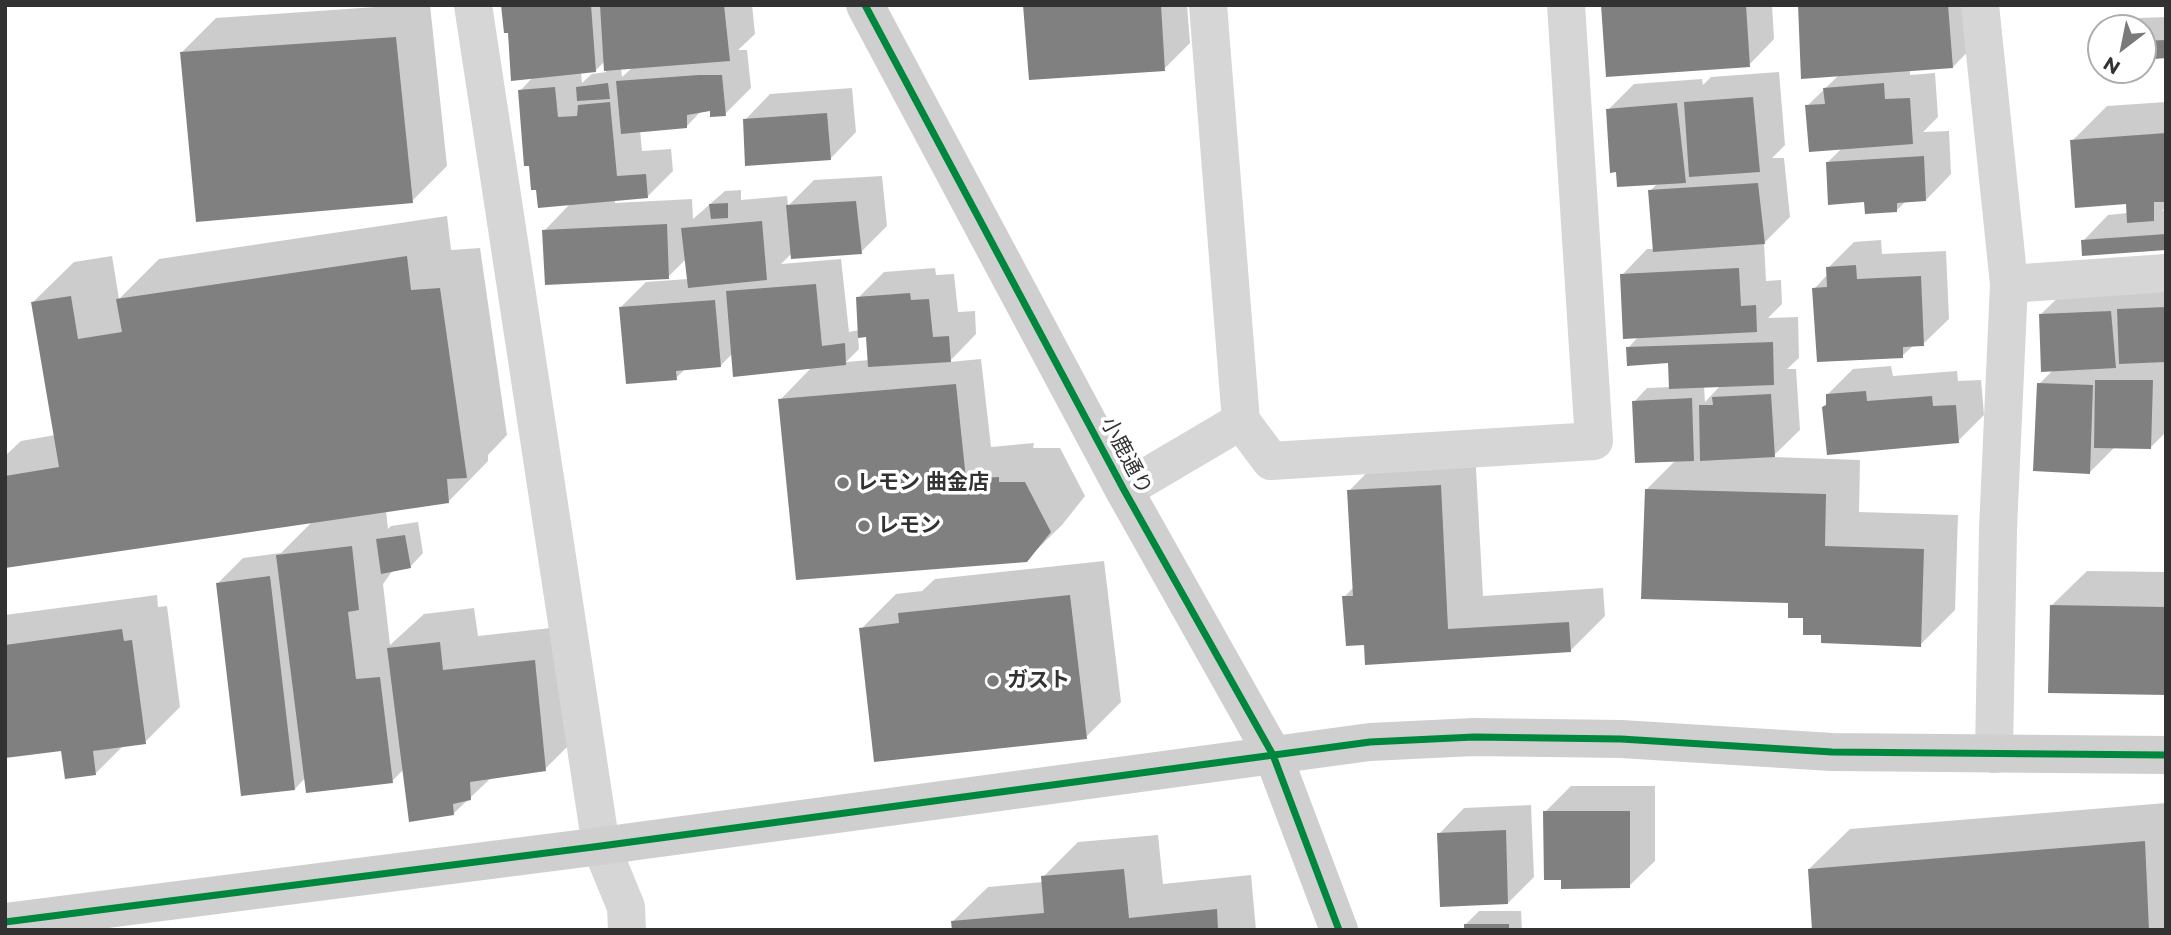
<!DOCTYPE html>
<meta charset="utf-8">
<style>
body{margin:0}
#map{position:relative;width:2171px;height:935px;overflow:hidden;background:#fff;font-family:Montserrat,sans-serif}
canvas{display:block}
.frame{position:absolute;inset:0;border:7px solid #323232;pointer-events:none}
.north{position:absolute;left:2087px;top:14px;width:70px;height:70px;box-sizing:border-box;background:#fff;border:2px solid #adadad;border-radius:50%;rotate:212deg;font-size:19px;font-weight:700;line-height:28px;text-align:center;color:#323232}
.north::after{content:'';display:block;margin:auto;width:24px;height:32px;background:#7a7a7a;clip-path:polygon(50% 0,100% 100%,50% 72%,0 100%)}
</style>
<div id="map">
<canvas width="2171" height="935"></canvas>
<div class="frame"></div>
<div class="north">N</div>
</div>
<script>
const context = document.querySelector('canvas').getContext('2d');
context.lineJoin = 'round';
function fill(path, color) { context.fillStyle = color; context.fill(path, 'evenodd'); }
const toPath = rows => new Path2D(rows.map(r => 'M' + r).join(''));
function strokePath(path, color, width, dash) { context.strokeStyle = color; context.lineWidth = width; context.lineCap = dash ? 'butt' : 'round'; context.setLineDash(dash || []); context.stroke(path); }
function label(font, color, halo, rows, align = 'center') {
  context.font = font + ' Montserrat,"Noto Sans JP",sans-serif'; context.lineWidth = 7; context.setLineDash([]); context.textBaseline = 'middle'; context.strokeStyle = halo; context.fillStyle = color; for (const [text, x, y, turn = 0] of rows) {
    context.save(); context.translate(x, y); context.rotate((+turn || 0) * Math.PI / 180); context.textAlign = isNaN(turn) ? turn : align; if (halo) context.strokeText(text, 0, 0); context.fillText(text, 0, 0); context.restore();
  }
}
const shadow = toPath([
 [405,5,430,5,447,166,412,201,181,53,216,18],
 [503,5,752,5,755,34,738,50,747,50,751,88,725,114,711,109,702,110,686,127,640,130,642,151,671,149,673,171,647,197,615,200,615,203,692,199,693,219,725,191,741,190,741,200,787,196,788,206,814,180,882,176,887,226,861,252,792,253,781,264,841,259,849,332,859,330,858,298,884,272,935,268,936,275,954,274,958,312,975,311,976,334,949,362,981,359,991,447,1034,443,1033,448,1060,448,1085,496,1062,525,1026,560,780,400,812,367,733,353,721,365,686,368,676,378,620,308,646,282,688,279,686,259,668,277,544,231,570,204,520,91,533,77,510,31],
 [605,61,606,72,592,74],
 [633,67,622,77,621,68],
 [595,71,582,83,581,72],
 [867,335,869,360,846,362,859,349,858,336],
 [1024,5,1187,5,1190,43,1164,69],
 [1603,5,1772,5,1774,39,1749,65],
 [1800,5,1975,5,1978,41,1953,67,1910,70,1910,75,1935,73,1938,117,1923,132,1949,131,1951,174,1926,200,1906,201,1897,210,1866,200,1827,163,1842,148,1807,106,1839,75],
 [2166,17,2166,57,2143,58,2143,28,2129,28,2139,18],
 [1779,72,1785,145,1772,158,1784,158,1790,217,1764,243,1766,281,1781,280,1782,304,1768,318,1798,317,1799,358,1787,369,1796,369,1800,430,1772,457,1860,460,1859,512,1958,515,1955,610,1920,645,1823,634,1790,602,1647,489,1676,460,1634,402,1647,388,1671,387,1670,359,1628,348,1639,336,1622,275,1647,249,1655,249,1650,191,1658,183,1608,110,1634,84,1702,79,1703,85,1711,77],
 [1721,385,1705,402,1704,386],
 [852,88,856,132,831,158,745,120,770,94],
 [2166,102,2166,207,2162,211,2166,210,2166,248,2083,241,2108,215,2128,213,2127,202,2072,141,2107,106],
 [447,216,451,250,480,248,507,435,488,455,488,461,448,502,386,511,388,529,391,526,418,522,423,553,410,567,393,570,383,584,390,645,424,614,474,608,478,636,569,626,580,734,545,769,492,777,453,814,404,769,392,781,305,778,295,789,218,583,243,558,281,553,312,522,5,567,5,456,21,441,55,435,33,302,74,262,112,256,119,299,159,259],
 [1881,240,1882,254,1946,251,1949,319,1923,344,1914,345,1902,356,1814,289,1828,274,1828,268,1854,242],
 [2166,283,2166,432,2150,448,2115,447,2090,472,2039,384,2053,370,2041,314,2067,289],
 [1891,366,1893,376,1957,371,1958,381,1981,380,1984,415,1958,441,1828,404,1827,395,1853,369],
 [1475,451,1483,596,1603,588,1605,616,1570,651,1366,643,1344,597,1354,587,1349,491,1383,456],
 [1104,561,1121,702,1086,737,861,629,896,594,922,591,935,579],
 [2087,571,2166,572,2166,694,2052,605],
 [157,595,158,607,167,606,180,707,145,742,124,745,96,773,63,749,5,756,5,615],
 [1571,786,1655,786,1655,861,1629,886,1545,812],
 [2166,803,2166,930,1814,930,1809,869,1850,829],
 [1531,805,1534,877,1508,903,1439,834,1464,808],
 [1158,835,1163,884,1251,875,1256,930,954,930,953,921,988,887,1043,882,1043,877,1078,842],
 [1479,911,1521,911,1522,930,1465,930,1465,925]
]);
const building = toPath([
 [501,5,591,5,596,72,511,81,508,33,504,33],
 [600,5,724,5,730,61,604,71],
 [1023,5,1161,5,1165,71,1029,80],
 [1601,5,1746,5,1750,67,1606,77],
 [1798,5,1948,5,1953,68,1801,79],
 [396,37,413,203,196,222,180,52],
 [2166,40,2166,58,2143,60,2143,41],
 [699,75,722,75,726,116,710,117,710,111,687,115,687,128,621,134,616,81],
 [608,83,610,99,577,101,576,87],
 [1884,83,1885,99,1910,98,1913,144,1809,152,1805,105,1825,104,1823,88],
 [555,87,558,117,577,116,578,105,610,102,617,176,646,174,648,198,538,208,536,190,531,190,529,166,524,166,518,90],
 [1753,97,1760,172,1689,177,1684,102],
 [1677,103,1686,183,1617,187,1616,172,1610,173,1606,109],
 [827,113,831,160,745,166,743,119],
 [2166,133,2166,202,2154,202,2154,221,2127,223,2126,204,2075,208,2070,140],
 [1924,156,1926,201,1897,203,1897,212,1865,214,1864,202,1828,205,1826,162],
 [1758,183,1765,244,1653,252,1648,190],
 [856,201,862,254,791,259,786,205],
 [728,203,728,218,711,219,709,204],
 [762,221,767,280,688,288,681,228],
 [667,224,669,279,545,285,542,230],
 [2166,234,2166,250,2082,256,2081,240],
 [407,256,411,290,440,288,467,478,447,479,449,503,5,568,5,476,59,467,31,302,71,296,78,339,122,332,116,299],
 [1856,265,1857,279,1921,276,1924,346,1903,347,1903,358,1817,362,1812,288,1827,287,1826,267],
 [1739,268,1741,306,1756,305,1757,332,1623,339,1620,274],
 [816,284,822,346,845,343,846,365,733,377,726,291],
 [910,293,911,300,929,299,933,337,949,336,951,362,868,367,866,337,858,338,856,297],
 [715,300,721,367,676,371,677,380,626,384,619,307],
 [2166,307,2166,362,2119,364,2117,309],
 [2111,311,2116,368,2041,372,2039,314],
 [1773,342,1774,385,1669,389,1668,363,1627,366,1626,347],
 [2095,380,2153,380,2151,449,2094,448],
 [2037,383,2093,385,2090,474,2033,471],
 [956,384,966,479,999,477,999,482,1025,482,1051,532,1027,562,796,580,778,399],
 [1866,391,1867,401,1932,396,1933,406,1956,405,1959,443,1827,455,1822,407,1826,405,1826,394],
 [1771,394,1775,457,1700,461,1699,405,1713,405,1712,397],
 [1692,398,1694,461,1635,463,1632,401],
 [1441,485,1448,629,1569,622,1571,652,1365,665,1364,645,1346,646,1342,596,1353,596,1347,490],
 [1645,489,1826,494,1825,546,1924,549,1921,647,1821,643,1821,635,1803,635,1803,618,1788,618,1788,603,1641,599],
 [405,535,411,568,381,574,376,539],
 [352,546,359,610,348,612,356,679,380,677,393,783,306,793,276,555],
 [270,576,295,790,241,796,216,583],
 [1070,595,1087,739,874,762,859,628,899,623,898,613],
 [2050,605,2166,607,2166,695,2048,693],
 [122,629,124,641,132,640,146,744,93,751,96,775,65,779,61,751,5,758,5,645],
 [440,642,443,670,535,660,546,771,470,782,471,800,453,804,454,815,409,822,387,648],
 [1543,811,1630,811,1630,888,1561,889,1561,880,1544,880],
 [1506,830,1508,904,1440,907,1437,833],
 [2145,841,2149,930,1812,930,1808,869],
 [1124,869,1129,918,1217,909,1218,930,952,930,951,921,1044,913,1041,876],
 [1464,924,1509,924,1509,930,1464,930]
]);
const street = toPath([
 [473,5,601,846,626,907,627,930],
 [1980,5,2009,284,1998,529,1994,754],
 [2009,284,2166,273],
 [1241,421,1271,461,1594,441,1566,5],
 [1124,490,1241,421,1208,5]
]);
const secondary = toPath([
 [865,5,1124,490,1273,755,1339,930],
 [5,922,601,846,1370,742,1474,737,1621,739,1832,752,2166,755]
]);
const cycleway = toPath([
 [865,5,1124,490,1273,755,1339,930],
 [5,922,601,846,1370,742,1474,737,1621,739,1832,752,2166,755]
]);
const markers = [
 [843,483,7,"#7a7a7a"],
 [864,526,7,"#7a7a7a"],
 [993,681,7,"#7a7a7a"]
];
const streetNames = [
 ["小鹿通り",1126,456,62]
];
const poiNames = [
 ["レモン 曲金店",857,483],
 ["レモン",878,526],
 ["ガスト",1007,681]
];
fill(shadow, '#0003');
fill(building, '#808080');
strokePath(street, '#d6d6d6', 38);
strokePath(secondary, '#cfcfcf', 38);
strokePath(cycleway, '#00873e', 7);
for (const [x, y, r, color] of markers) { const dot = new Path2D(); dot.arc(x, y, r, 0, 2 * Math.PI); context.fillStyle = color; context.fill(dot); strokePath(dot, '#fff', 2.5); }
label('21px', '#323232', '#fff', streetNames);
label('bold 21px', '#323232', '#fff', poiNames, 'left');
</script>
